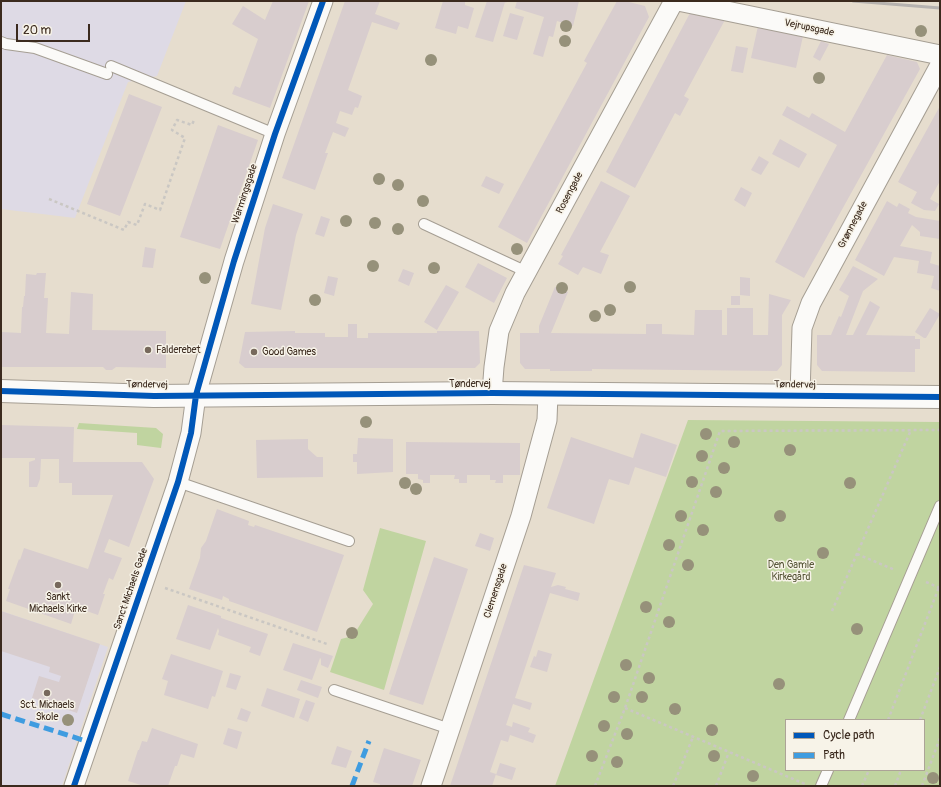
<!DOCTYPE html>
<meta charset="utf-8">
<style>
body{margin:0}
#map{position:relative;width:941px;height:787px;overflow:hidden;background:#e6ddce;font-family:Pangolin,sans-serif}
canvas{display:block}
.frame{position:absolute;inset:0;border:2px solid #3b2a1e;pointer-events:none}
.legend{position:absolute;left:785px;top:719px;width:140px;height:52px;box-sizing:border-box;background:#f7f3e8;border:1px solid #aca397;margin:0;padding:5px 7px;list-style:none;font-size:12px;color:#3b2a1e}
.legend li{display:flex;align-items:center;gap:8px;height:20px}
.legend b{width:20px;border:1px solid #aca397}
.scale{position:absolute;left:16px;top:24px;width:74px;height:18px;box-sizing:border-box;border:2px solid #3b2a1e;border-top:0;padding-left:5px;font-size:12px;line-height:14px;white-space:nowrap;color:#3b2a1e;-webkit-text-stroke:3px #f7f3e8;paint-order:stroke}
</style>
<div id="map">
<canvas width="941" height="787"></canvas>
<div class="frame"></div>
<ul class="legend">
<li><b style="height:5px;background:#0057b8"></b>Cycle path</li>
<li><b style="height:5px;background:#3f9ce0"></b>Path</li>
</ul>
<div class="scale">20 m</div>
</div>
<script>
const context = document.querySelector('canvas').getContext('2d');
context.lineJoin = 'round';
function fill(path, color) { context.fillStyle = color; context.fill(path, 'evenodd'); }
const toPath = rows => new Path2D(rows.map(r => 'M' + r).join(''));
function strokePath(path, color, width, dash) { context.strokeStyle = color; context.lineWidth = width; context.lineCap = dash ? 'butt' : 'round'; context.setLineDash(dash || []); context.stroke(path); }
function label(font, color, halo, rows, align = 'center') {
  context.font = font + ' Pangolin,sans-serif'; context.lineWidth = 3; context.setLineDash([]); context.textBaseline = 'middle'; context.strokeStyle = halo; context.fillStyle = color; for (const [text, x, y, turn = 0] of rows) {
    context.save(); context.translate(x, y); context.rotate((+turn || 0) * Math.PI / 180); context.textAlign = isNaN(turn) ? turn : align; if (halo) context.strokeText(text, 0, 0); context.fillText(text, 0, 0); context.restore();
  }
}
const built = toPath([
 [1,1,186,1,157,76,128,82,75,218,1,209],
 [1,611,108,647,62,786,1,786]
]);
const green = toPath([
 [688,420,940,422,940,786,555,786],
 [786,720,924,720,924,770,786,770],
 [79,423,156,428,163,434,161,448,137,445,137,433,77,429],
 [380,528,426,541,384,690,330,672,341,639,353,636,373,604,363,590]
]);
const building = toPath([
 [273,1,309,1,270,108,232,94,235,86,240,88,258,39,232,24,243,6,265,20],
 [345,1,380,1,375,14,400,23,397,30,372,22,348,90,362,96,358,108,355,107,352,115,340,111,336,123,349,128,345,137,333,132,325,153,328,153,315,190,282,178],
 [443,1,465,1,465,5,474,8,468,29,458,26,456,34,435,28],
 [487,1,507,1,506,3,505,2,493,42,475,37],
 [517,1,579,1,573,26,557,21,553,37,549,36,543,57,533,54,544,17,515,8],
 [617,1,625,1,645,6,649,17,527,243,498,227,587,63,584,61],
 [695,11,726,18,684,96,689,99,680,116,675,113,635,188,606,172,690,13],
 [510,13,524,17,517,40,503,36],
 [758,26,803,36,796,68,751,58],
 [821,41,829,44,820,61,813,57],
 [736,46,748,48,743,73,731,71],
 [887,55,917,62,920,69,804,278,775,262,837,145,782,115,787,106,809,118,812,113,845,132],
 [129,94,162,107,120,216,87,204],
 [940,106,940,181,930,199,939,204,935,211,924,210,911,203,917,192,898,182],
 [218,125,258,140,220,249,180,237],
 [780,139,807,154,799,168,772,154],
 [759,156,769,162,761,175,751,170],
 [486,176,504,184,499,194,481,186],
 [601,181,630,196,600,252,609,255,601,274,583,267,578,275,558,264,563,256,561,255],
 [741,187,752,193,745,207,734,200],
 [887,201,897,207,899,203,910,209,908,213,916,217,940,221,940,239,920,236,920,232,912,225,900,246,932,252,930,263,940,266,940,291,931,288,934,276,917,273,919,261,894,257,884,276,855,260],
 [273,204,303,214,296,235,281,310,251,304,265,228],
 [321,216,330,219,324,237,315,234],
 [145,247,156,249,153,268,142,267],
 [478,263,507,278,494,303,465,287],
 [853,266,878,279,863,291,846,335,853,335,870,301,880,307,866,335,915,336,915,339,920,339,920,349,915,349,915,372,822,371,817,365,817,335,831,335,839,316,841,317,849,296,839,290],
 [403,269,414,273,409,286,398,281],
 [37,273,46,273,44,298,48,298,46,333,69,334,71,292,93,294,92,330,166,331,166,368,116,367,112,370,106,370,103,367,1,367,1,332,21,333,22,307,23,307,24,296,25,296,26,274,36,275],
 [328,276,338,278,334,296,324,293],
 [740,277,750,278,750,296,740,295],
 [446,285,459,292,437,330,424,322],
 [555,287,568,292,551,333,646,334,646,324,662,324,662,334,694,335,695,310,722,310,722,335,727,335,727,308,753,308,753,335,768,335,769,294,791,300,782,315,782,365,777,371,592,369,592,371,550,371,550,369,525,369,520,363,520,333,539,333,539,326],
 [731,296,740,296,740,305,731,305],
 [930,308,940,314,926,338,924,338,915,332],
 [348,324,357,324,357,338,368,338,368,333,437,333,437,331,479,331,480,363,475,368,245,368,239,363,245,332,295,331,295,333,325,333,325,337,348,337],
 [1,425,74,427,73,462,142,462,154,479,129,547,109,539,104,552,122,558,113,580,109,578,103,594,105,594,98,615,78,608,76,614,74,614,71,624,6,601,10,589,8,589,19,559,20,560,24,548,88,569,113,495,72,495,72,483,59,483,59,459,41,459,40,479,37,487,29,487,29,462,35,460,35,458,1,458],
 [641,433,677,445,666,477,635,467,629,485,609,479,594,524,547,508,571,437,633,458],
 [358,438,393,439,393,472,357,474,357,462,353,462,353,454,357,454],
 [308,439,308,449,317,457,323,457,323,477,257,478,256,440],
 [406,442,520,443,520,475,503,475,503,483,495,483,496,480,490,480,490,475,467,475,467,483,459,483,459,479,454,479,455,475,430,475,430,483,423,483,423,480,418,479,418,474,406,474],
 [217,509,249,521,248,525,254,527,255,525,344,555,317,632,229,601,229,599,223,596,222,600,189,589,200,558,201,548,206,541],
 [480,533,494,538,490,551,475,546],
 [434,557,468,569,423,705,389,694],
 [524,565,556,573,551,587,558,585,566,587,565,589,580,593,578,601,550,593,515,698,532,703,530,710,513,704,506,725,512,727,513,722,530,728,528,732,536,735,533,743,510,735,508,742,501,740,490,772,496,774,492,786,450,786],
 [188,605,221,616,221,618,268,634,260,656,249,652,251,647,218,635,219,631,218,628,210,650,176,639],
 [1,611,100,644,77,713,32,698,39,676,59,682,61,676,49,672,50,667,1,651],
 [293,643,333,656,328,668,321,665,321,659,320,658,312,680,283,670],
 [538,650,552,654,547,672,530,667,534,656,536,657],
 [171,654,223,671,215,697,212,696,208,709,164,695,168,681,162,679],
 [230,673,241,676,236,690,226,687],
 [301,680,322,687,318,698,297,690],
 [267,688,300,699,294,718,261,706],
 [306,700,315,703,308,722,299,718],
 [241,708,251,712,247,722,237,719],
 [152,728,198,744,194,758,181,754,177,766,175,766,168,786,144,786,128,781,138,750,139,750,142,741,147,742],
 [228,728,242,732,237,749,223,744],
 [337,746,352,751,346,768,331,764],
 [384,748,421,760,412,786,380,786,380,784,373,782],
 [500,763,516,768,512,780,496,775]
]);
const path = toPath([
 [49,199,124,230,128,222,137,225,145,204,160,210,185,138,172,130,177,120,192,125,194,120],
 [857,554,895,570],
 [926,582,940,588],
 [165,588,327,644],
 [832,611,911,430],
 [625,708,805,784],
 [888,720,939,587],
 [920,720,940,667],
 [595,786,625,708,720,431,940,430],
 [673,786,693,737],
 [716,786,729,752],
 [862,786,869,770],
 [895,786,901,770],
 [922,786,940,738]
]);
const service = toPath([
 [1,42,6,44,35,48,107,74],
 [111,66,275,134],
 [424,224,527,272],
 [178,482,349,541],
 [334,690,450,729],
 [849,720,940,506],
 [821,786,828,770]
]);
const minor = toPath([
 [678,1,940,55],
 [492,393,494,367,499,331,515,293,674,1],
 [800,395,802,328,811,303,940,65],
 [74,786,178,482,191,433,196,395,234,261,275,134,323,1],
 [431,786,521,516,547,420,548,394]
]);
const secondary = toPath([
 [1,391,154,396,492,393,940,397]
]);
const rail = toPath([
 [853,1,940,8]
]);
const quiet = toPath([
 [1,714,89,742],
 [352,786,369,741]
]);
const cycleway = toPath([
 [1,391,154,396,492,393,940,397],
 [74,786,178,482,191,433,196,395,234,261,275,134,323,1]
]);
const trees = [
 [566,26],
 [921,31],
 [565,41],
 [431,60],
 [819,78],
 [379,179],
 [398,185],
 [423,201],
 [346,221],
 [375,223],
 [398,229],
 [517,249],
 [373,266],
 [434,268],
 [205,278],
 [630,287],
 [562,288],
 [315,300],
 [610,310],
 [595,316],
 [366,422],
 [706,434],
 [734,442],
 [790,450],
 [702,456],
 [724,468],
 [692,482],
 [405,483],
 [850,483],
 [416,489],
 [716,492],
 [681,516],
 [780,516],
 [703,530],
 [669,545],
 [823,553],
 [688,565],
 [646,607],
 [669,622],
 [857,629],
 [352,633],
 [626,665],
 [649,678],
 [779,684],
 [614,697],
 [642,697],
 [675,709],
 [68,720],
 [604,726],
 [712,730],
 [627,734],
 [592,756],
 [714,756],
 [617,762],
 [753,776],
 [933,778]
];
const markers = [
 [148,350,4,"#77695c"],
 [254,352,4,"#77695c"],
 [58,585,4,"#77695c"],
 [47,693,4,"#77695c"]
];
const streetNames = [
 ["Vejrupsgade",809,28,12],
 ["Rosengade",570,193,-62],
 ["Warmingsgade",245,194,-72],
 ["Grønnegade",853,225,-62],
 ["Tøndervej",470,384],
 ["Tøndervej",147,385,1],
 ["Tøndervej",795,385,1],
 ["Sanct Michaels Gade",131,589,-71],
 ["Clemensgade",496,591,-72]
];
const poiNames = [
 ["Falderebet",156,350],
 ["Good Games",262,352],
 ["Sankt",58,597,"center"],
 ["Michaels Kirke",58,609,"center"],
 ["Sct. Michaels",47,705,"center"],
 ["Skole",47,717,"center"]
];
const parkNames = [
 ["Den Gamle",791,565],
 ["Kirkegård",791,577]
];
fill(built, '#dedae5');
fill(green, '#c0d4a0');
fill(building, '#d8cdce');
strokePath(service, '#a59e93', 12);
strokePath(minor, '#a59e93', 21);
strokePath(secondary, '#a59e93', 24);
strokePath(path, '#cac7c3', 2.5, [3, 3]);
strokePath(service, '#fbfaf8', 10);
strokePath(minor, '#fbfaf8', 19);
strokePath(secondary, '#fbfaf8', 22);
strokePath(rail, '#b6b2af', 3);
strokePath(quiet, '#3f9ce0', 5, [10, 5]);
strokePath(cycleway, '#0057b8', 6);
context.fillStyle = '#96917a';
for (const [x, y] of trees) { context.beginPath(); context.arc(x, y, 6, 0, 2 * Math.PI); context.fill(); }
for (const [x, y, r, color] of markers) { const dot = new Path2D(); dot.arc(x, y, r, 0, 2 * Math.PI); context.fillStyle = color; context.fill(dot); strokePath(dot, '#f7f3e8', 1.5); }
label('10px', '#3b2a1e', '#f7f3e8', streetNames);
label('10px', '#3b2a1e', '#f7f3e8', poiNames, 'left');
label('10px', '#545335', '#f7f3e8', parkNames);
</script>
